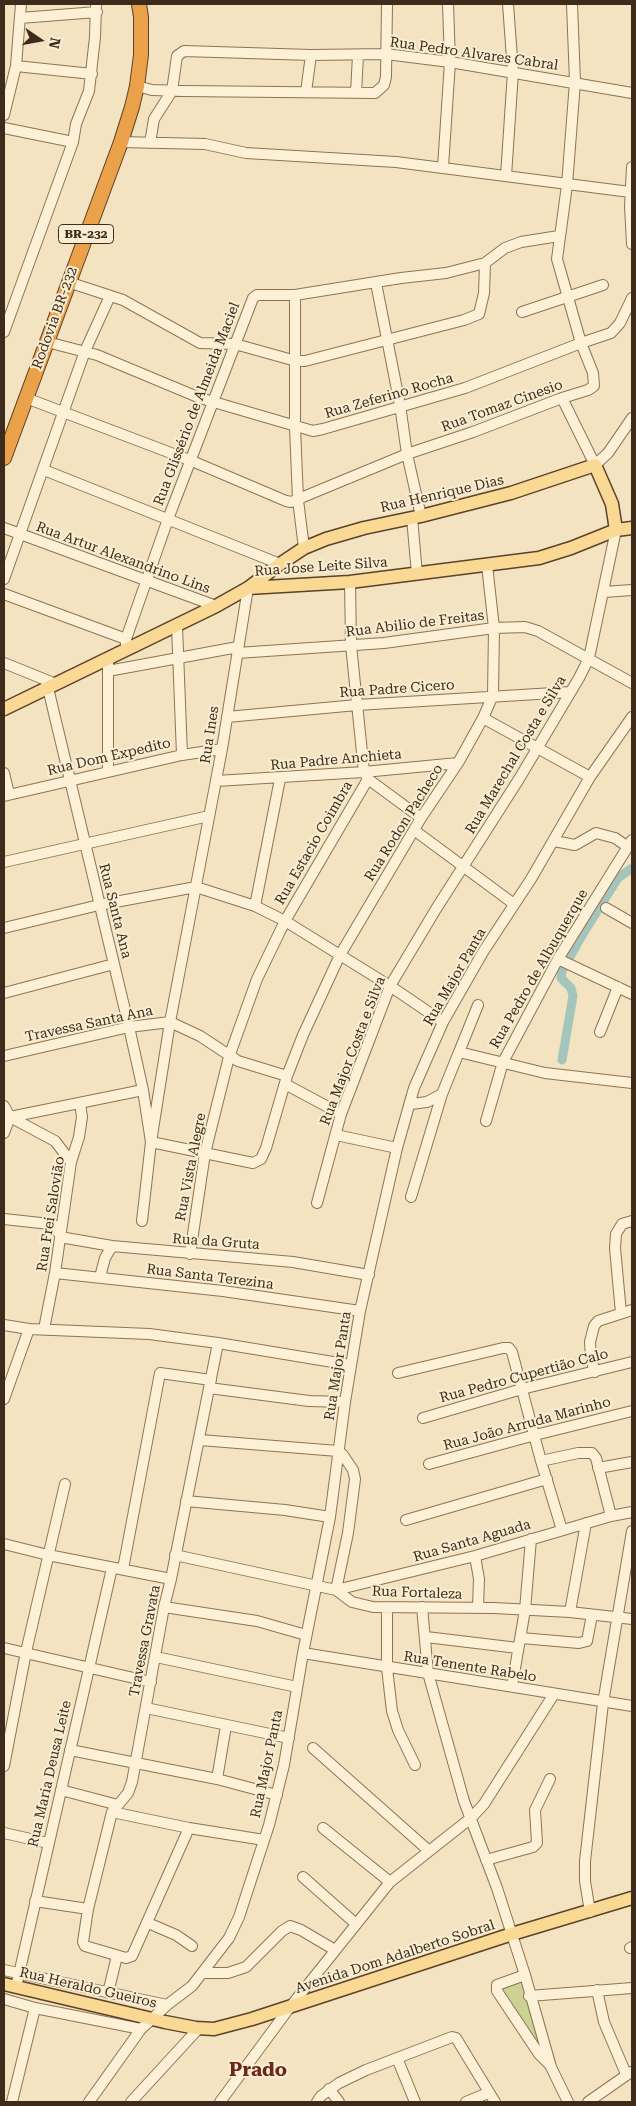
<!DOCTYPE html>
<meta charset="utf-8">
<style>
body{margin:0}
#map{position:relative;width:636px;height:2106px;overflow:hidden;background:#f3e3c1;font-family:"Roboto Serif",serif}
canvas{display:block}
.frame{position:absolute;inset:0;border:5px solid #3d2c1c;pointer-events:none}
.north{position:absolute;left:15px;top:15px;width:50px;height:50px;-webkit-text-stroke:4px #f9edd2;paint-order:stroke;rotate:102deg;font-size:14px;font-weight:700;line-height:20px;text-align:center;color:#3d2c1c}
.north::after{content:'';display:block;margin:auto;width:18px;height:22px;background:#3d2c1c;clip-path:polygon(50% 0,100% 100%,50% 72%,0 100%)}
</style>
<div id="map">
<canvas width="636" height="2106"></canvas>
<div class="frame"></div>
<div class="north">N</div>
</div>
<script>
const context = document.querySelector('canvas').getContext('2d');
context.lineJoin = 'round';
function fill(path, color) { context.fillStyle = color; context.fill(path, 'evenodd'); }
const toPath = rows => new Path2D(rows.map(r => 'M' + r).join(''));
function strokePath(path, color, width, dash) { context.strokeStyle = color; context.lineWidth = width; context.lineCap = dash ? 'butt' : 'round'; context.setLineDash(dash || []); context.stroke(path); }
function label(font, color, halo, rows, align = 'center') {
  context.font = font + ' "Roboto Serif",serif'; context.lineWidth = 4; context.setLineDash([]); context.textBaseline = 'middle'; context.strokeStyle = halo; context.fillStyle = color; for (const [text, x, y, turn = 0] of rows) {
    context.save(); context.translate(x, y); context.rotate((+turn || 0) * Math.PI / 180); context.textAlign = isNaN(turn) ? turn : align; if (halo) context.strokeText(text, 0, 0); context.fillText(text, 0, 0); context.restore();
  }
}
const green = toPath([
 [525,1975,551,2067,499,1995,500,1984]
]);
const canal = toPath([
 [562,1060,573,996,571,988,561,978,562,971,584,932,618,878,632,868]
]);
const minor = toPath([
 [20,18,97,12],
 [16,66,92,74],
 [137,86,152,90,183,91,375,93,384,85,386,77,387,4],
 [306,92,311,55],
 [356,93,358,55],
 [4,115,16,66,21,4],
 [4,128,73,142],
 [121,142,205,144,246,153,396,162,630,192],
 [150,143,154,119,172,91,177,56,184,51,311,55,386,54,450,62,632,93],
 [443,167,450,62,448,4],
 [632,167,630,206,632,244],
 [506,176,513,72,508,4],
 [68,282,123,300,200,343,235,344,296,361,305,361,464,320,479,314,484,293,485,263],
 [376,283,400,405,407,454,421,516],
 [295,295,295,427,298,500,304,548],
 [522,312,603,285],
 [4,332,73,142,76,124,89,91,95,37,96,4],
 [47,342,97,355,200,398,313,431,323,429,465,388,581,343,611,333,620,323,632,298],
 [26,398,192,461,286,501,291,502,407,454,473,432,562,398,588,390,594,386,593,373,581,343,557,259,567,185,575,82,572,4],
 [562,398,595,465,608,453,632,418],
 [44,470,280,564],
 [412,518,417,574],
 [4,528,216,606],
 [4,579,85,351,110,296],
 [350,582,351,645,364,772,368,779,421,818],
 [604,592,632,590],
 [4,594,126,639],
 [177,626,182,755],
 [126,650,126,639,168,519,253,298,257,295,295,295,401,278,446,273,485,263,505,248,521,242,559,236],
 [237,653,384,643,494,628,525,627,538,631,632,683],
 [4,663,56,684],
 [108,664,108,772],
 [108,671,238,647],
 [48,688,129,1027,143,1090,151,1142,253,1163,261,1159,266,1148,287,1076,303,1035,340,955,421,818,458,763,483,718,493,695,494,628,487,565],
 [227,717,357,705,570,692],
 [483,718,590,777],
 [4,773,9,794],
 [216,781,364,772,458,763],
 [4,796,182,755,222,749],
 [414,830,514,904],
 [554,841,575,845,596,833,615,838,628,847],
 [4,862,209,816],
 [255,906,280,779],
 [606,908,632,923],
 [4,928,99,905,196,887,255,906,285,921,390,986,443,1022],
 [558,959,632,994],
 [4,993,114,964],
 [600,1032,618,987],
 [459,1052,478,1005],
 [4,1056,129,1027,170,1022,200,1036,238,1061,287,1076],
 [285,1084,341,1114],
 [411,1104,427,1102,442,1094,459,1052,545,1073,632,1083],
 [4,1106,10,1117],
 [10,1117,143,1090],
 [10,1117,55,1141,71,1162],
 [486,1121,503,1062,558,959,632,840],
 [4,1133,10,1117],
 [336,1135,397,1148],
 [411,1197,442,1094],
 [317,1203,341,1114,390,986,436,909,519,779,579,678,589,658,616,530],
 [4,1219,50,1224,56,1226,60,1236],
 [142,1221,151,1142,170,1022,222,749,248,588],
 [60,1237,112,1246,293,1262,369,1275],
 [190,1254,205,1153,229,1057,257,979,285,921,368,779],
 [55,1273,223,1291,360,1311],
 [100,1277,105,1258,112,1246],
 [621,1313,615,1248,616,1234,622,1224,632,1221],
 [4,1325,29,1329,149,1334,218,1343,351,1365],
 [44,1329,55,1273,71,1162,79,1137,82,1117,80,1103],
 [595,1372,591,1359,590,1342,594,1326,598,1321,632,1310],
 [398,1373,503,1348,509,1348,512,1352,541,1461,562,1530],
 [209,1388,309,1401,345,1402],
 [4,1399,29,1329],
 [423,1418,522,1389,632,1362],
 [200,1440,338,1451,343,1455,353,1470,355,1479,348,1533,336,1590,352,1602,373,1607,494,1608,570,1612,632,1619],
 [541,1461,578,1453,592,1453,596,1458,611,1516],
 [429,1464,535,1435,632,1411],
 [598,1468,632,1462],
 [186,1501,285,1510,330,1517],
 [406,1520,547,1479],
 [4,1544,48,1555,171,1579],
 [175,1555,336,1590,475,1556,611,1516,632,1512],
 [475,1556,479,1579,478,1608],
 [123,1569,160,1373,211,1380],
 [164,1607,257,1621,306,1635],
 [387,1607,387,1668,392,1711,398,1730,415,1765],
 [422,1607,428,1673,464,1801,497,1888,525,1975,551,2067,568,2102],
 [570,1612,586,1523],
 [426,1637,518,1648],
 [521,1638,579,1643,587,1641,592,1615],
 [4,1648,151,1682],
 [303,1653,632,1706],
 [156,1657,297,1687],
 [512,1686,525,1610,531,1539],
 [146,1708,289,1738],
 [313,1748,428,1850],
 [70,1750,217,1779,277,1795],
 [4,1766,26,1652,65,1484],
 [217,1779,226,1726],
 [61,1790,118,1805],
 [112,1812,189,1828,264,1840],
 [189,1828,132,1956,126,1958,85,1946,83,1942,88,1909,112,1812,128,1793,132,1782,164,1607,171,1579,218,1343],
 [323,1828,390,1882],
 [4,1833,48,1843],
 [486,1860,533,1847,537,1843,535,1810,550,1779],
 [303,1877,356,1924],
 [35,1901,88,1909],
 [590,1912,585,1881,585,1861,603,1703,632,1531],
 [148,1923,176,1935,192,1946],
 [630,1948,632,1947],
 [4,1970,167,2005],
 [202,1973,228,1973,246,1967,282,1931,290,1926,301,1930,335,1950],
 [525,1975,497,1985,497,1991,539,2054,550,2065],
 [16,1987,112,1568],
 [597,1990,604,2022,626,2074],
 [108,1993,117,1956],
 [529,1996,632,1988],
 [4,1999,35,2008,141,2029],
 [397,2058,415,2102],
 [329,2089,339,2102],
 [12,2102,35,2008],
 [89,2102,141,2029,167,2005,192,1986,229,1938,239,1917,269,1825,284,1765,303,1653,330,1517,345,1402,360,1311,397,1148,414,1088,443,1022,483,952,531,879,590,777,632,717],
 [131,2102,199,2028],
 [220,2102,290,2007,390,1882,471,1818,484,1804,554,1694],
 [317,2102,321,2096,339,2083,366,2070,452,2037,456,2038,495,2102],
 [466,2102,488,2093],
 [588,2102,631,2072]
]);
const major = toPath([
 [248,588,280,564,304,548,326,539,364,528,421,516,511,493,595,465,612,504,616,530],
 [4,709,216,606,248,588,350,582,539,558,571,548,616,530,632,528],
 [4,1984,165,2022,196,2028,214,2029,252,2019,512,1934,632,1898]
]);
const highway = toPath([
 [4,458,121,142,132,107,137,86,141,55,141,17,139,4]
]);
const shields = [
 [86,234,55]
];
const shieldNames = [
 ["BR-232",86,234]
];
const streetNames = [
 ["Rua Pedro Alvares Cabral",474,54,8],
 ["Rodovia BR-232",55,318,-70],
 ["Rua Zeferino Rocha",389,396,-16],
 ["Rua Glissério de Almeida Maciel",197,404,-69],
 ["Rua Tomaz Cinesio",502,406,-20],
 ["Rua Henrique Dias",442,494,-13],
 ["Rua Artur Alexandrino Lins",123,558,20],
 ["Rua Jose Leite Silva",321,567,-4],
 ["Rua Abilio de Freitas",415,624,-7],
 ["Rua Padre Cicero",397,689,-4],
 ["Rua Ines",210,735,-81],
 ["Rua Marechal Costa e Silva",516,755,-59],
 ["Rua Dom Expedito",109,757,-13],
 ["Rua Padre Anchieta",336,760,-5],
 ["Rua Rodon Pacheco",404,823,-58],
 ["Rua Estacio Coimbra",314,843,-60],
 ["Rua Santa Ana",115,911,76],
 ["Rua Pedro de Albuquerque",539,969,-60],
 ["Rua Major Panta",455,977,-60],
 ["Travessa Santa Ana",89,1024,-12],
 ["Rua Major Costa e Silva",353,1051,-69],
 ["Rua Vista Alegre",191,1167,-79],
 ["Rua Frei Salovião",51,1214,-81],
 ["Rua da Gruta",216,1242,4],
 ["Rua Santa Terezina",210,1277,7],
 ["Rua Major Panta",338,1366,-81],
 ["Rua Pedro Cupertião Calo",524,1376,-15],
 ["Rua João Arruda Marinho",527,1424,-15],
 ["Rua Santa Aguada",472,1541,-16],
 ["Rua Fortaleza",417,1593,2],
 ["Travessa Gravata",145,1641,-79],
 ["Rua Tenente Rabelo",470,1667,9],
 ["Rua Major Panta",267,1764,-78],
 ["Rua Maria Deusa Leite",50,1774,-77],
 ["Avenida Dom Adalberto Sobral",395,1957,-18],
 ["Rua Heraldo Gueiros",88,1988,13]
];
const districtNames = [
 ["Prado",258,2070]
];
fill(green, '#ccd294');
strokePath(canal, '#a4c5bb', 9);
strokePath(minor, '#8f7356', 12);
strokePath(major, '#5c412b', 15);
strokePath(highway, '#5c412b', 16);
strokePath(minor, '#fcf0d6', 10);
strokePath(major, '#fad995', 12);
strokePath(highway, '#eba149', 14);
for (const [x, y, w] of shields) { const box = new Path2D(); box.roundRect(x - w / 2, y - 9.5, w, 19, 4); context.fillStyle = '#f9edd2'; context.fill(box); strokePath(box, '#3d2c1c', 1); }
label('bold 12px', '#3d2c1c', null, shieldNames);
label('14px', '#3d2c1c', '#f9edd2', streetNames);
label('bold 19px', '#6e2817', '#f9edd2', districtNames);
</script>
